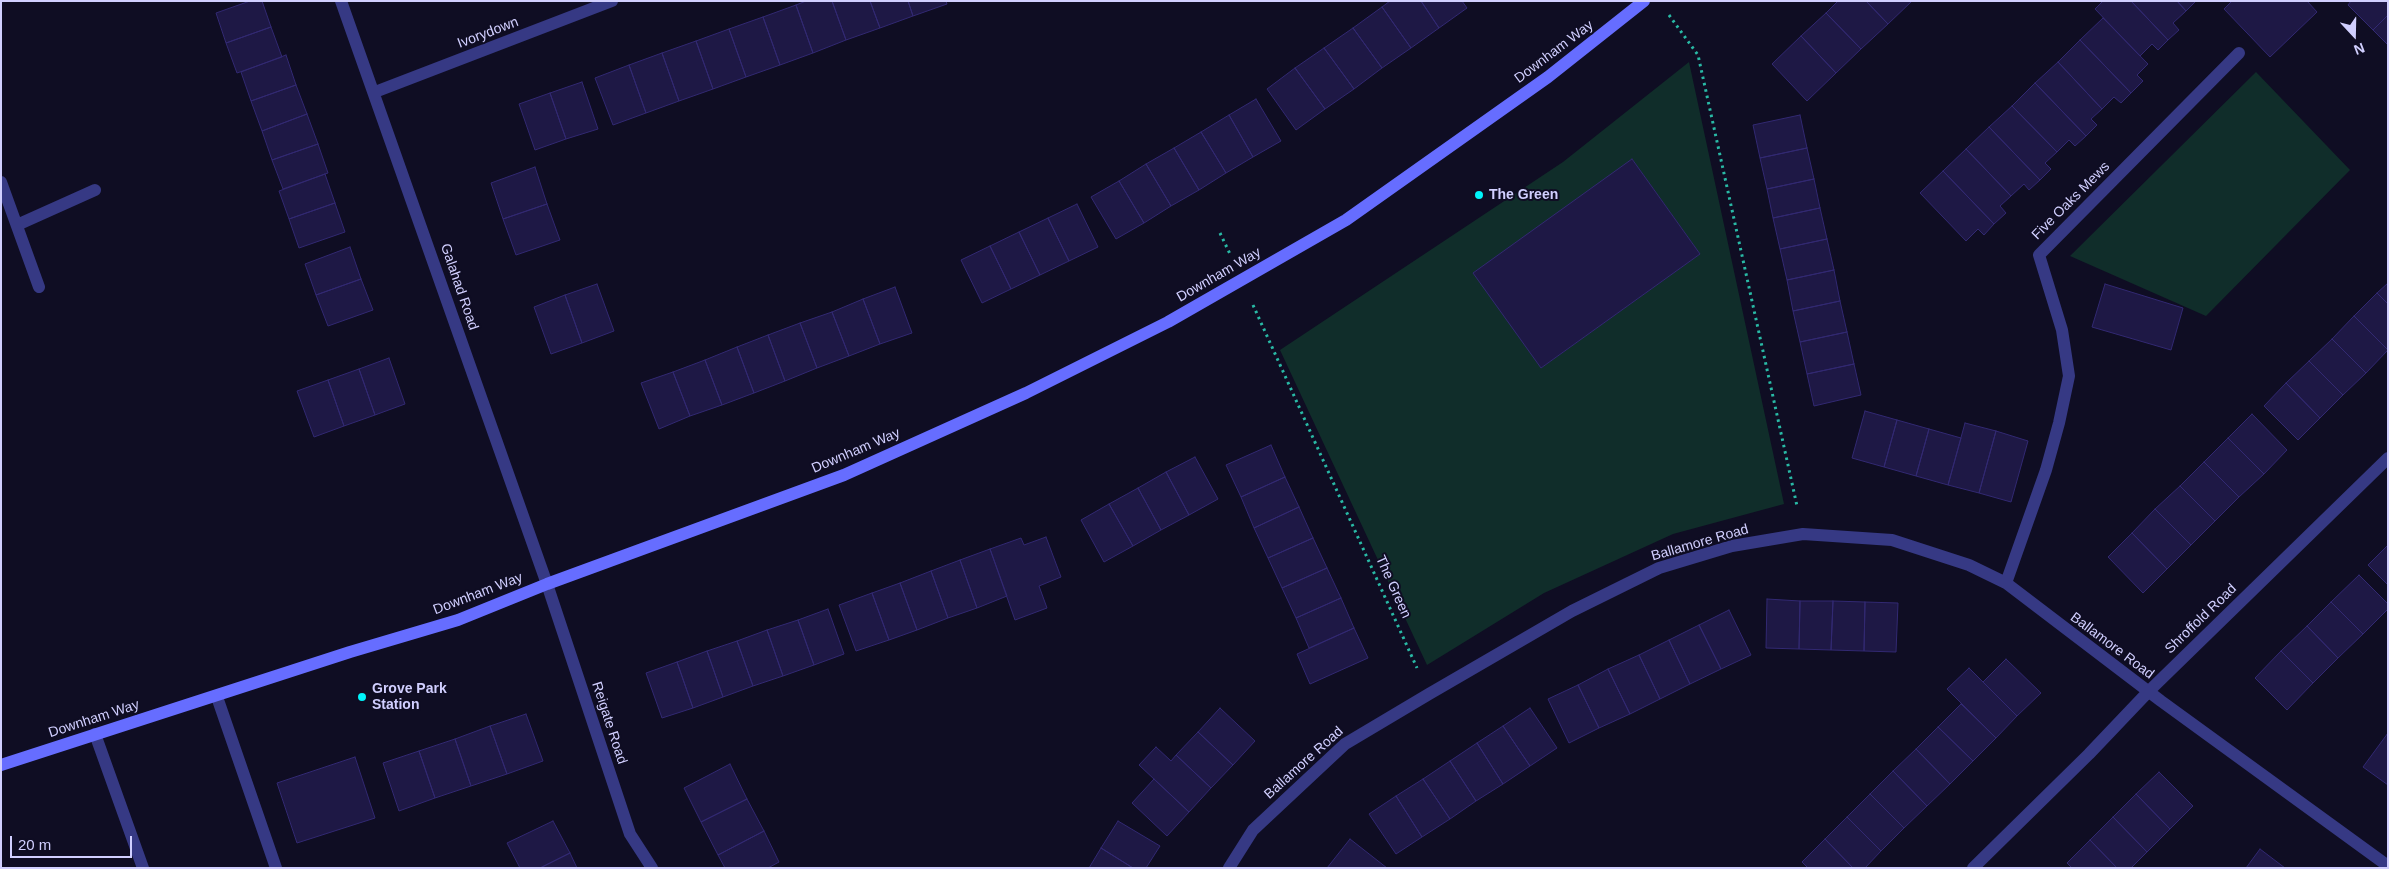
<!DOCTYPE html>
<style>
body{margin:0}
#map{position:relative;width:2389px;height:869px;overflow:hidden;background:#0f0d23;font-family:Arial,sans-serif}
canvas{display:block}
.frame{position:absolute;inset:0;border:2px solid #d1cfff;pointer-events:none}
.north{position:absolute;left:2329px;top:10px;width:50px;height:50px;-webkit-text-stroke:4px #0f0d23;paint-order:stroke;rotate:159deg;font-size:14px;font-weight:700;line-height:20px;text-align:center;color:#d1cfff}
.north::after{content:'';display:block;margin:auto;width:18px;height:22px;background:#d1cfff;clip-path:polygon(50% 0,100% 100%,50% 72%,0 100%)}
.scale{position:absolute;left:10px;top:836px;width:122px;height:22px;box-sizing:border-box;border:2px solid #d1cfff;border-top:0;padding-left:6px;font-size:15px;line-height:18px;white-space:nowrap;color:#d1cfff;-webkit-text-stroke:4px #0f0d23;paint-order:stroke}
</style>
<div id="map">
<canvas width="2389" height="869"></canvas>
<div class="frame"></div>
<div class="north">N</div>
<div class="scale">20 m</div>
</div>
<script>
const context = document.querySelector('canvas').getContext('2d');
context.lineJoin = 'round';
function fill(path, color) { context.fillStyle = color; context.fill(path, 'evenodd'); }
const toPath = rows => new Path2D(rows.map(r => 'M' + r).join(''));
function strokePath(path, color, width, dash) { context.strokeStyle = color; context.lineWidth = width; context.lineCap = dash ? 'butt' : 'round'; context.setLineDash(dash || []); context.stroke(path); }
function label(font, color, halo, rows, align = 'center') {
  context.font = font + ' Arial,sans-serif'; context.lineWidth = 4; context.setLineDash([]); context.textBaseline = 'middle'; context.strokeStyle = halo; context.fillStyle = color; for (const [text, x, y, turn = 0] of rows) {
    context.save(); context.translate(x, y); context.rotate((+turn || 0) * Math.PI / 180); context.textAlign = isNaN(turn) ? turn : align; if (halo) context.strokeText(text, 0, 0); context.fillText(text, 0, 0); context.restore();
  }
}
const green = toPath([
 [1689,62,1784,504,1673,534,1544,593,1427,665,1280,350,1563,162],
 [1632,159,1700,254,1541,368],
 [2256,72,2350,170,2206,316,2070,256]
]);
const building = toPath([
 [250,1,262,1,271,27,226,43,216,13,250,1],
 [806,1,832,1,846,40,813,53,796,5,806,1],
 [832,1,870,1,880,28,846,40,832,1],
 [870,1,908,1,913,16,880,28,870,1],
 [908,1,946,1,947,4,913,16,908,1],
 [1390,1,1421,1,1439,28,1411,48,1382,7,1390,1],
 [1421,1,1462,1,1467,8,1439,28,1421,1],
 [1838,1,1866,1,1888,24,1861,49,1826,13,1838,1],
 [1866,1,1912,1,1888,24,1866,1],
 [2103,1,2131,1,2168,40,2158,50,2152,44,2140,56,2095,9,2103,1],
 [2131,1,2177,1,2186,11,2173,23,2179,30,2168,40,2131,1],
 [2177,1,2196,1,2186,11,2177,1],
 [2232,1,2307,1,2317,12,2270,57,2224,9,2232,1],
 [2351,1,2388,1,2388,15,2373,30,2348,5,2351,1],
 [796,5,813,53,780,65,763,17,796,5],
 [1382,7,1411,48,1382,68,1353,28,1382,7],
 [1826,13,1861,49,1836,73,1801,36,1826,13],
 [2388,15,2388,45,2373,30,2388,15],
 [763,17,780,65,746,77,729,29,763,17],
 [2103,18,2148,64,2137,75,2143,81,2131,93,2080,40,2103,18],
 [271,27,282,57,237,73,226,43,271,27],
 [1353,28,1382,68,1354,89,1324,48,1353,28],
 [729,29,746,77,713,89,696,41,729,29],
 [1801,36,1836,73,1807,101,1772,64,1801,36],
 [2080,40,2131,93,2121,103,2114,97,2102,109,2058,62,2080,40],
 [696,41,713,89,679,101,662,53,696,41],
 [1324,48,1354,89,1325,109,1295,68,1324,48],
 [662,53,679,101,646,113,629,65,662,53],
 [286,55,296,85,251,101,241,72,286,55],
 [2058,62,2102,109,2091,119,2097,125,2086,136,2035,83,2058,62],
 [629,65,646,113,613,125,595,78,629,65],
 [1295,68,1325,109,1296,130,1267,89,1295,68],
 [582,82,598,129,566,139,550,93,582,82],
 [2035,83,2086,136,2075,146,2069,140,2057,152,2012,106,2035,83],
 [296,85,307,114,262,131,251,101,296,85],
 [550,93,566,139,535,150,519,104,550,93],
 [1256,99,1281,141,1253,157,1229,115,1256,99],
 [2012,106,2057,152,2045,163,2051,169,2040,180,1989,127,2012,106],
 [307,114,318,144,272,160,262,131,307,114],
 [1229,115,1253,157,1226,173,1201,132,1229,115],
 [1800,115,1807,148,1760,158,1753,125,1800,115],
 [1989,127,2040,180,2029,190,2024,184,2011,196,1966,149,1989,127],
 [1201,132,1226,173,1199,190,1174,148,1201,132],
 [318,144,328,173,283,189,272,160,318,144],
 [1174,148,1199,190,1171,206,1146,164,1174,148],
 [1807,148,1814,179,1767,189,1760,158,1807,148],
 [1966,149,2011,196,2000,206,2006,213,1994,224,1943,171,1966,149],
 [1632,159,1700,254,1541,368,1473,273,1632,159],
 [1146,164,1171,206,1144,223,1119,181,1146,164],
 [535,167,547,204,503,219,491,183,535,167],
 [1943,171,1994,224,1984,235,1978,229,1966,241,1920,193,1943,171],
 [325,174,335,203,289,219,279,191,325,174],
 [1814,179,1820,208,1773,218,1767,189,1814,179],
 [1119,181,1144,223,1116,239,1091,197,1119,181],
 [335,203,345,232,299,248,289,219,335,203],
 [547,204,560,240,516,255,503,219,547,204],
 [1077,204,1098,247,1069,261,1048,218,1077,204],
 [1820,208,1827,239,1780,249,1773,218,1820,208],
 [1048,218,1069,261,1040,275,1019,232,1048,218],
 [1019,232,1040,275,1011,289,990,246,1019,232],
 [1827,239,1834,270,1787,280,1780,249,1827,239],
 [990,246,1011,289,982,303,961,260,990,246],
 [350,247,361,279,316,295,305,264,350,247],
 [1834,270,1840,301,1793,311,1787,280,1834,270],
 [361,279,373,310,328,326,316,295,361,279],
 [2388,283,2388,304,2377,293,2388,283],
 [597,284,614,331,582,343,565,295,597,284],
 [2105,284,2183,308,2171,350,2092,327,2105,284],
 [895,287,912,333,880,344,863,299,895,287],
 [2377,293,2388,304,2388,350,2354,316,2377,293],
 [565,295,582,343,551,354,534,307,565,295],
 [863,299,880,344,849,356,832,312,863,299],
 [1840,301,1847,332,1800,342,1793,311,1840,301],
 [832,312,849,356,817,368,800,323,832,312],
 [2354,316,2388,350,2366,373,2332,339,2354,316],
 [800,323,817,368,785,381,768,335,800,323],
 [1847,332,1854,364,1807,374,1800,342,1847,332],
 [768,335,785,381,754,393,737,347,768,335],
 [2332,339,2366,373,2343,395,2309,361,2332,339],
 [737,347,754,393,722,405,705,360,737,347],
 [389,358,405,404,375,415,359,369,389,358],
 [705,360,722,405,690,416,673,372,705,360],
 [2309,361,2343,395,2320,418,2286,383,2309,361],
 [1854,364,1861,395,1814,406,1807,374,1854,364],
 [359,369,375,415,344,426,328,380,359,369],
 [673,372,690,416,659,429,641,383,673,372],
 [328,380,344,426,314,437,297,391,328,380],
 [2286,383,2320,418,2298,440,2264,406,2286,383],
 [1865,411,1897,420,1884,467,1852,458,1865,411],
 [2252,414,2287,450,2264,474,2228,438,2252,414],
 [1897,420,1929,429,1916,476,1884,467,1897,420],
 [1965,423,1996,431,1979,493,1948,485,1965,423],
 [1929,429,1961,438,1948,485,1916,476,1929,429],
 [1996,431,2028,441,2011,502,1979,493,1996,431],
 [2228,438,2264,474,2239,497,2204,462,2228,438],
 [1271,445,1285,477,1241,497,1226,465,1271,445],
 [1195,457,1218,499,1189,515,1166,472,1195,457],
 [2204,462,2239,497,2215,521,2180,486,2204,462],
 [1166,472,1189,515,1161,530,1138,488,1166,472],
 [1285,477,1299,507,1254,528,1241,497,1285,477],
 [2180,486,2215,521,2191,545,2155,509,2180,486],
 [1138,488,1161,530,1133,546,1109,504,1138,488],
 [1109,504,1133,546,1104,562,1081,520,1109,504],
 [1299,507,1313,538,1268,558,1254,528,1299,507],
 [2155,509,2191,545,2167,569,2132,533,2155,509],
 [2132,533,2167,569,2143,593,2108,557,2132,533],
 [1046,537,1061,577,1039,586,1047,608,1015,620,990,549,1021,538,1024,545,1046,537],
 [1313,538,1327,568,1282,588,1268,558,1313,538],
 [2388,545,2388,585,2368,565,2388,545],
 [990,549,1007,596,977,608,960,560,990,549],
 [960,560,977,608,948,618,931,571,960,560],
 [1327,568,1341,598,1296,618,1282,588,1327,568],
 [931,571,948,618,917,630,900,583,931,571],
 [2359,575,2388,604,2388,609,2363,634,2331,602,2359,575],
 [900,583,917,630,889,640,872,593,900,583],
 [872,593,889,640,856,651,839,605,872,593],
 [1341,598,1354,628,1309,648,1296,618,1341,598],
 [1767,599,1800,601,1799,649,1766,648,1767,599],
 [1800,601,1833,601,1831,650,1799,649,1800,601],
 [1833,601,1865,602,1864,651,1831,650,1833,601],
 [1865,602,1898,603,1896,652,1864,651,1865,602],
 [2331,602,2363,634,2338,658,2307,626,2331,602],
 [828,609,844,654,814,665,798,620,828,609],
 [1729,610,1751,655,1721,669,1699,625,1729,610],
 [798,620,814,665,783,676,767,630,798,620],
 [1699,625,1721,669,1690,684,1669,640,1699,625],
 [2307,626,2338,658,2313,683,2281,651,2307,626],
 [1354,628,1368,658,1310,684,1297,654,1354,628],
 [767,630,783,676,753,686,737,641,767,630],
 [1669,640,1690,684,1660,699,1639,655,1669,640],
 [737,641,753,686,723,697,707,651,737,641],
 [707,651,723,697,693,708,677,662,707,651],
 [2281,651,2313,683,2287,710,2255,678,2281,651],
 [1639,655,1660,699,1630,714,1608,669,1639,655],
 [2006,659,2041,693,2017,716,1983,682,2006,659],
 [677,662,693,708,662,718,646,673,677,662],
 [1969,668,2017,716,1996,738,1947,689,1969,668],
 [1608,669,1630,714,1599,728,1578,685,1608,669],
 [1578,685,1599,728,1569,743,1548,699,1578,685],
 [1961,704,1996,738,1973,761,1938,727,1961,704],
 [1220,708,1255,741,1233,765,1198,732,1220,708],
 [1530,708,1557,748,1530,766,1503,726,1530,708],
 [526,714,543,761,507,774,490,726,526,714],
 [490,726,507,774,471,786,455,739,490,726],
 [1503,726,1530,766,1503,784,1477,743,1503,726],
 [1938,727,1973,761,1950,784,1916,749,1938,727],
 [1198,732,1233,765,1211,788,1176,755,1198,732],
 [2388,733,2388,785,2363,767,2388,733],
 [455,739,471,786,435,798,419,751,455,739],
 [1477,743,1503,784,1476,801,1450,761,1477,743],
 [1156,747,1171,761,1176,755,1211,788,1189,812,1139,765,1156,747],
 [1916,749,1950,784,1927,806,1893,771,1916,749],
 [419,751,435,798,399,811,383,763,419,751],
 [355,757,375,818,297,843,277,783,355,757],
 [1450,761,1476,801,1450,819,1423,779,1450,761],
 [730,764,747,799,701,822,684,788,730,764],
 [1893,771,1927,806,1904,828,1870,794,1893,771],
 [2159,772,2193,806,2170,829,2136,794,2159,772],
 [1154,779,1189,812,1167,836,1132,803,1154,779],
 [1423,779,1450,819,1422,837,1396,796,1423,779],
 [1870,794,1904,828,1881,851,1847,817,1870,794],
 [2136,794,2170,829,2147,852,2113,817,2136,794],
 [1396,796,1422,837,1396,854,1369,814,1396,796],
 [747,799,764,831,718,855,701,822,747,799],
 [1847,817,1881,851,1865,868,1853,868,1825,839,1847,817],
 [2113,817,2147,852,2131,868,2117,868,2090,840,2113,817],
 [553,821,570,853,540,868,520,868,507,843,553,821],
 [1118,821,1160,846,1146,868,1133,868,1101,848,1118,821],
 [764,831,779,862,768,868,725,868,718,855,764,831],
 [1350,839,1387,868,1327,868,1350,839],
 [1825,839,1853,868,1808,868,1802,862,1825,839],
 [2090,840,2117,868,2072,868,2067,863,2090,840],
 [1101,848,1133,868,1089,868,1101,848],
 [2260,849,2285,868,2246,868,2260,849],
 [570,853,577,868,540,868,570,853]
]);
const path = toPath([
 [1669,15,1698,55,1797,506],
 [1220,233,1230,254],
 [1253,305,1417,668]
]);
const lane = toPath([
 [217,697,276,868],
 [95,734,143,868]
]);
const street = toPath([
 [341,1,547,584,630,834,652,868],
 [375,92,612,1],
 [1,182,39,287],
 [17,225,95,190],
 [2006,583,2046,470,2059,423,2069,376,2062,330,2039,255,2239,53],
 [1229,868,1253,830,1345,744,1429,694,1572,611,1659,568,1732,546,1803,534,1892,540,1969,565,2006,583,2161,701,2388,866],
 [1973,868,2089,754,2148,692,2388,458]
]);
const secondary = toPath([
 [1,765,350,652,458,620,547,584,844,475,1026,393,1168,322,1346,220,1548,77,1644,1]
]);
const markers = [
 [1479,195,5,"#00f4fa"],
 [362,697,5,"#00f4fa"]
];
const streetNames = [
 ["Ivorydown",488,33,-21],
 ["Downham Way",1554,52,-37],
 ["Five Oaks Mews",2071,201,-45],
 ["Downham Way",1219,275,-30],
 ["Galahad Road",459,287,71],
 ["Downham Way",856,451,-23],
 ["Ballamore Road",1700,543,-16],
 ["The Green",1393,587,66],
 ["Downham Way",478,594,-21],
 ["Shroffold Road",2201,619,-44],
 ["Ballamore Road",2112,646,37],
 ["Downham Way",94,719,-18],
 ["Reigate Road",609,723,72],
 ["Ballamore Road",1304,763,-42]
];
const poiNames = [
 ["The Green",1489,195],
 ["Grove Park",372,689],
 ["Station",372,705]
];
fill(green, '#102d2a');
fill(building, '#1e1845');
strokePath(building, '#322972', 1);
strokePath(path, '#29b9a5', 3, [2.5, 4]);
strokePath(lane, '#363984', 12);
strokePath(street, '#363984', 12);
strokePath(secondary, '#666dff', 12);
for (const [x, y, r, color] of markers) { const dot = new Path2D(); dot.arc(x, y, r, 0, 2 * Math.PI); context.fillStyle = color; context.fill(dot); strokePath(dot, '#0f0d23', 2); }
label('14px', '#d1cfff', '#0f0d23', streetNames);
label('bold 14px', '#d1cfff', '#0f0d23', poiNames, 'left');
</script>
